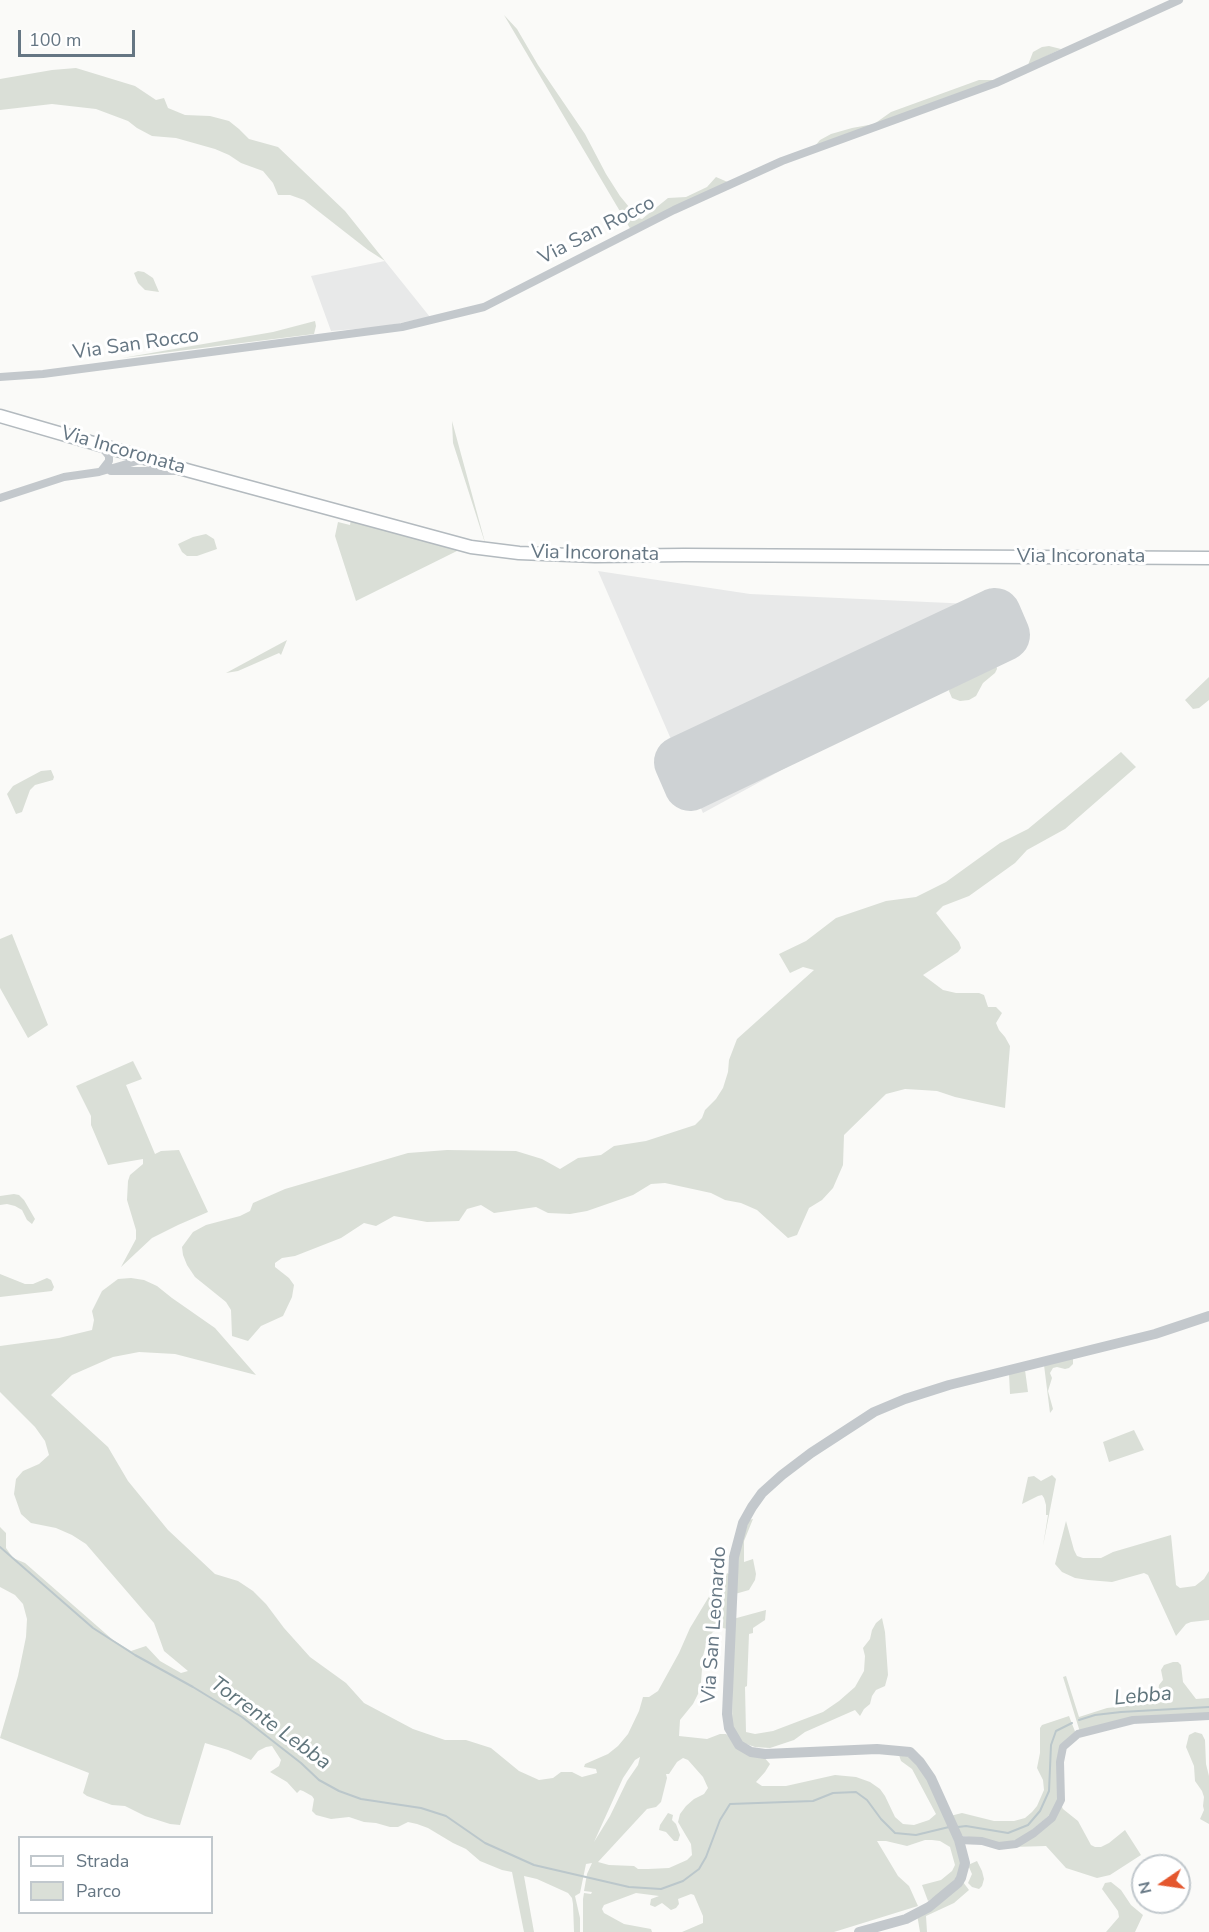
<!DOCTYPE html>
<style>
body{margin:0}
#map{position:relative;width:1209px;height:1932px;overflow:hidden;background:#fafaf8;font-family:"Nunito Sans",sans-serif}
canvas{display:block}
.legend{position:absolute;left:18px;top:1836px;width:195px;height:78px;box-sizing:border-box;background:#fff;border:2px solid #c1c8cd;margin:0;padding:8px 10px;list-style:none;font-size:18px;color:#657683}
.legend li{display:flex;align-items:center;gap:12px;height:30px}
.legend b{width:30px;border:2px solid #c1c8cd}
.north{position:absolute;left:1131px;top:1854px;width:60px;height:60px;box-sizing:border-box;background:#fff;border:2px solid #c1c8cd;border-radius:50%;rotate:257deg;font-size:16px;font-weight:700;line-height:24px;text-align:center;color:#657683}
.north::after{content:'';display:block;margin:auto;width:21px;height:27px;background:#e4572e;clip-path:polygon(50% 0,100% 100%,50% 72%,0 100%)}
.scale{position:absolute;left:18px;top:30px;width:117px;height:27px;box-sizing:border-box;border:3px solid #657683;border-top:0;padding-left:8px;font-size:18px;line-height:21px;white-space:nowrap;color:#657683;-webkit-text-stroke:4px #fff;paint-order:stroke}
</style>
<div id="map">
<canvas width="1209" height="1932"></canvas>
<ul class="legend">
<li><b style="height:8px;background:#fff"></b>Strada</li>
<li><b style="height:16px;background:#dadfd7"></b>Parco</li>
</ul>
<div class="north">N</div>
<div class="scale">100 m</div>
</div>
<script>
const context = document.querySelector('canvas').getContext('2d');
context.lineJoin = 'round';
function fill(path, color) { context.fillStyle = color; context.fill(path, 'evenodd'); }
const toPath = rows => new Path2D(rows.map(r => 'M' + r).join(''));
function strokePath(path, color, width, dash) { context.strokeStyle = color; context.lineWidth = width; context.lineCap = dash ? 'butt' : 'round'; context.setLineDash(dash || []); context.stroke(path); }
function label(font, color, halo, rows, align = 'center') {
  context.font = font + ' "Nunito Sans",sans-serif'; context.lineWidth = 6; context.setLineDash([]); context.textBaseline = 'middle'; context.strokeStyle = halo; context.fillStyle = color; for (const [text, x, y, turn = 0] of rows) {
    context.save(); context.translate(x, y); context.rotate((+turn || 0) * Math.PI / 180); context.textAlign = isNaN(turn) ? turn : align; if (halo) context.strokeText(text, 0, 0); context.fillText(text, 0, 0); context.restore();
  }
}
const built = toPath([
 [385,261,430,317,380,327,331,331,311,276],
 [598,571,750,594,1016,606,1001,650,703,813]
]);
const green = toPath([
 [504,15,517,29,538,65,585,134,606,174,620,196,638,218,642,219,668,198,686,197,707,187,716,177,730,183,631,230],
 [1049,46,1061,49,1028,65,1033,52,1042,47],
 [76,68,135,86,156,100,164,98,168,108,185,115,210,116,229,121,239,129,249,139,278,147,345,211,385,261,368,250,304,200,290,195,278,195,273,183,263,171,241,163,229,155,215,149,176,138,152,136,137,128,128,121,96,109,52,104,0,110,0,79,52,70],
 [979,80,997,80,814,147,820,140,831,134,852,128,874,124,891,112],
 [138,271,144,272,153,278,159,292,145,290,138,283,134,273],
 [315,321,316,326,314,334,122,358,273,332],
 [452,421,486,546,453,443],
 [351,519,461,549,356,601,335,536,338,522,350,525],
 [206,534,214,539,217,549,197,556,187,556,182,552,178,544,193,537],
 [287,640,281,655,279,653,238,671,226,673],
 [991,658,996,662,997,669,995,673,983,683,976,696,969,700,960,701,952,698,949,691,950,687,970,676,983,662],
 [1209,677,1209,700,1199,708,1193,709,1185,700],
 [1121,752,1136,767,1065,829,1027,850,1015,863,969,896,943,906,936,913,959,942,961,948,958,952,923,975,943,990,956,993,979,993,984,995,988,1007,996,1007,1002,1013,996,1023,999,1030,1005,1037,1010,1046,1005,1108,955,1097,937,1091,922,1090,905,1089,886,1094,844,1135,843,1165,833,1188,822,1200,809,1208,797,1235,788,1238,757,1210,741,1203,725,1200,711,1193,665,1183,651,1184,633,1195,587,1211,570,1214,548,1213,536,1207,494,1213,481,1205,467,1209,459,1221,427,1222,394,1216,376,1226,364,1223,341,1238,295,1256,282,1258,275,1263,275,1267,289,1278,294,1285,292,1297,283,1316,261,1326,248,1341,232,1336,231,1310,226,1302,195,1277,187,1265,183,1255,182,1247,193,1232,206,1225,240,1216,250,1211,253,1203,285,1189,408,1153,447,1150,516,1151,542,1159,560,1169,578,1158,601,1155,614,1146,646,1141,695,1125,702,1118,705,1110,716,1099,723,1088,728,1072,729,1060,737,1039,814,970,803,967,790,973,779,954,806,941,836,918,886,901,916,897,946,882,1000,843,1028,829],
 [51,770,54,777,53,780,35,785,30,790,22,812,16,814,7,794,13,786,41,771],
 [12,934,48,1025,28,1038,0,988,0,939],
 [133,1061,142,1079,126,1085,155,1154,161,1151,179,1150,208,1212,178,1225,152,1238,121,1267,136,1239,136,1230,127,1200,128,1181,130,1175,143,1164,143,1159,108,1165,91,1125,91,1116,76,1086],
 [14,1194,19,1195,24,1200,35,1219,32,1224,27,1220,22,1210,15,1206,7,1204,0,1205,0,1196],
 [0,1274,25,1284,33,1284,47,1278,51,1280,54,1287,52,1291,0,1297],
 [131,1278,144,1280,157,1286,172,1298,215,1328,256,1375,175,1354,139,1352,113,1357,72,1375,51,1395,108,1447,128,1481,168,1530,215,1574,238,1581,253,1591,266,1604,284,1628,310,1657,346,1683,364,1703,413,1729,445,1740,466,1740,491,1748,519,1771,539,1780,553,1778,561,1772,572,1772,582,1777,597,1773,596,1769,584,1767,585,1764,608,1754,618,1746,628,1734,639,1711,643,1697,649,1697,658,1691,679,1653,690,1628,716,1585,727,1573,730,1575,727,1629,723,1628,713,1632,708,1637,703,1656,701,1682,698,1694,693,1704,680,1720,679,1736,707,1739,720,1734,726,1734,763,1756,770,1764,765,1772,756,1782,762,1786,786,1786,835,1775,856,1777,870,1782,880,1789,885,1796,895,1817,903,1824,914,1825,929,1820,936,1814,912,1769,901,1761,899,1755,907,1755,925,1773,960,1851,961,1864,958,1876,945,1890,928,1901,922,1885,941,1880,952,1871,955,1865,950,1847,940,1841,932,1840,925,1840,907,1846,886,1841,877,1841,898,1876,909,1886,918,1906,834,1932,682,1932,703,1923,703,1916,694,1895,691,1894,678,1899,679,1904,676,1908,671,1910,662,1903,655,1907,650,1905,651,1899,659,1896,636,1893,604,1905,602,1909,604,1913,624,1924,651,1929,652,1932,583,1932,583,1899,584,1893,591,1894,592,1892,584,1891,587,1874,592,1863,586,1864,580,1893,575,1896,580,1918,580,1932,574,1932,573,1904,572,1898,568,1893,537,1879,524,1876,534,1932,524,1932,512,1872,502,1870,480,1861,466,1849,453,1843,428,1828,417,1824,408,1822,398,1827,390,1827,376,1823,364,1822,349,1817,331,1819,316,1815,312,1811,314,1799,312,1796,303,1791,300,1790,297,1793,287,1782,270,1772,279,1766,281,1760,272,1746,266,1747,258,1751,251,1760,228,1750,205,1743,180,1825,170,1824,145,1816,125,1806,112,1805,87,1796,83,1793,89,1773,0,1738,18,1676,26,1637,27,1619,23,1604,15,1595,0,1587,0,1527,6,1533,6,1548,13,1558,25,1563,113,1640,131,1651,146,1646,160,1661,181,1673,188,1671,164,1651,154,1623,86,1544,72,1535,56,1528,31,1523,21,1514,14,1494,16,1479,23,1471,39,1464,49,1455,45,1441,35,1427,0,1392,0,1346,59,1338,92,1330,94,1320,92,1311,102,1291,118,1279],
 [640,1757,638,1765,627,1781,610,1816,594,1842,623,1778,635,1760],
 [683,1758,688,1760,703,1777,708,1788,704,1794,694,1799,686,1806,680,1814,678,1822,691,1844,692,1855,687,1860,669,1868,648,1869,638,1869,634,1866,609,1865,598,1862,647,1809,656,1807,661,1802,667,1778,666,1774,669,1774,677,1762],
 [1073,1358,1073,1364,1069,1368,1065,1369,1057,1367,1053,1368,1050,1373,1052,1378,1048,1391,1053,1409,1050,1413,1044,1365],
 [1025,1370,1028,1392,1010,1394,1009,1374],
 [1134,1430,1144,1450,1109,1462,1103,1442],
 [1034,1476,1041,1481,1052,1475,1056,1479,1043,1546,1048,1515,1046,1515,1046,1505,1044,1498,1042,1495,1038,1496,1022,1504,1028,1477],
 [753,1519,744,1541,744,1562,753,1559,756,1574,755,1580,749,1590,735,1594,740,1546,749,1520],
 [1066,1521,1074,1550,1077,1556,1083,1558,1101,1558,1113,1552,1171,1535,1176,1585,1180,1588,1195,1586,1204,1579,1209,1571,1209,1620,1191,1622,1186,1624,1176,1636,1148,1575,1144,1573,1112,1582,1088,1580,1075,1578,1062,1572,1055,1564],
 [766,1610,765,1620,753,1628,753,1633,749,1634,747,1686,745,1687,746,1732,755,1734,773,1731,823,1712,839,1701,855,1687,864,1671,865,1656,863,1648,870,1639,872,1630,876,1623,882,1618,885,1632,888,1675,885,1686,876,1690,872,1696,870,1704,864,1709,860,1716,855,1710,805,1732,794,1740,770,1748,755,1747,743,1743,732,1725,733,1619],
 [1173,1662,1178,1662,1181,1665,1183,1682,1196,1699,1209,1698,1209,1718,1180,1715,1080,1732,1063,1677,1066,1676,1079,1717,1107,1708,1163,1702,1158,1694,1159,1685,1163,1680,1161,1670,1164,1665],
 [1069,1716,1076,1734,1063,1745,1057,1807,1054,1812,1028,1835,1006,1844,958,1835,950,1816,962,1813,994,1821,1014,1821,1025,1818,1032,1812,1037,1806,1044,1790,1043,1780,1037,1768,1040,1753,1040,1728,1042,1725],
 [1195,1732,1202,1734,1205,1740,1206,1764,1209,1776,1209,1824,1200,1819,1204,1810,1203,1806,1204,1797,1202,1791,1195,1781,1194,1766,1186,1747,1189,1735],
 [1061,1805,1063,1809,1078,1821,1091,1845,1095,1847,1101,1847,1109,1843,1125,1830,1141,1855,1110,1875,1097,1878,1066,1868,1046,1846,1013,1847],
 [668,1813,673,1815,672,1820,676,1824,680,1835,678,1841,674,1841,666,1832,659,1830,660,1825],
 [977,1861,982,1871,984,1879,982,1886,979,1889,972,1887,968,1883,972,1874,968,1865],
 [963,1882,969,1890,954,1903,926,1916,927,1932,920,1932,917,1914],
 [1111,1882,1121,1890,1131,1905,1143,1915,1135,1932,1106,1932,1119,1917,1118,1911,1102,1889,1105,1883]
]);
const stream = toPath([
 [0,1547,93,1628,135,1655,193,1687,242,1717,301,1763,319,1780,339,1791,361,1799,421,1808,446,1816,485,1843,534,1865,629,1887,661,1889,683,1881,699,1869,706,1857,720,1820,730,1804,813,1801,833,1793,856,1792,867,1800,881,1819,895,1833,916,1835,949,1827],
 [1079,1720,1095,1715,1121,1712,1209,1707],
 [958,1827,966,1826,1008,1833,1028,1825,1040,1811,1049,1791,1051,1745,1056,1731,1072,1723]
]);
const runway = toPath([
 [995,614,1004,635,690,785,680,762,995,614]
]);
const minor = toPath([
 [0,377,43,374,402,327,484,307,674,210,782,161,996,83,1179,0],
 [101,446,109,456,109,461,102,470],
 [111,471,179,471],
 [0,498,64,477,99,472,144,459],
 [959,1840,982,1841,999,1846,1016,1844,1034,1833,1052,1818,1061,1800,1060,1762,1063,1747,1078,1734,1133,1720,1209,1716]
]);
const tertiary = toPath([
 [859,1932,906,1919,929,1907,958,1883,961,1878,965,1863,959,1840,931,1778,920,1762,910,1752,877,1749,765,1754,751,1752,739,1745,729,1728,727,1714,734,1557,743,1523,752,1507,762,1493,782,1475,811,1453,874,1412,905,1399,949,1385,1155,1334,1209,1316]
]);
const secondary = toPath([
 [0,416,190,471,471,547,519,553,595,556,684,555,1209,558]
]);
const streetNames = [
 ["Via San Rocco",597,231,-27],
 ["Via San Rocco",136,345,-8],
 ["Via Incoronata",123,451,16],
 ["Via Incoronata",595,554,1],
 ["Via Incoronata",1081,557],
 ["Via San Leonardo",715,1625,-86]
];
const waterNames = [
 ["Lebba",1143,1697,-5],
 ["Torrente Lebba",270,1724,36]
];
fill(built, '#e8e9e9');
fill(green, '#dadfd7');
strokePath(stream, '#bbc7cb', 2);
strokePath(runway, '#ced2d4', 52);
strokePath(secondary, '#b3babf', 15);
strokePath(minor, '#c3c8cc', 8);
strokePath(tertiary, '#c3c8cc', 10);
strokePath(secondary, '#fff', 12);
label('20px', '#657683', '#fff', streetNames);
label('italic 21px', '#60757c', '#fff', waterNames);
</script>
